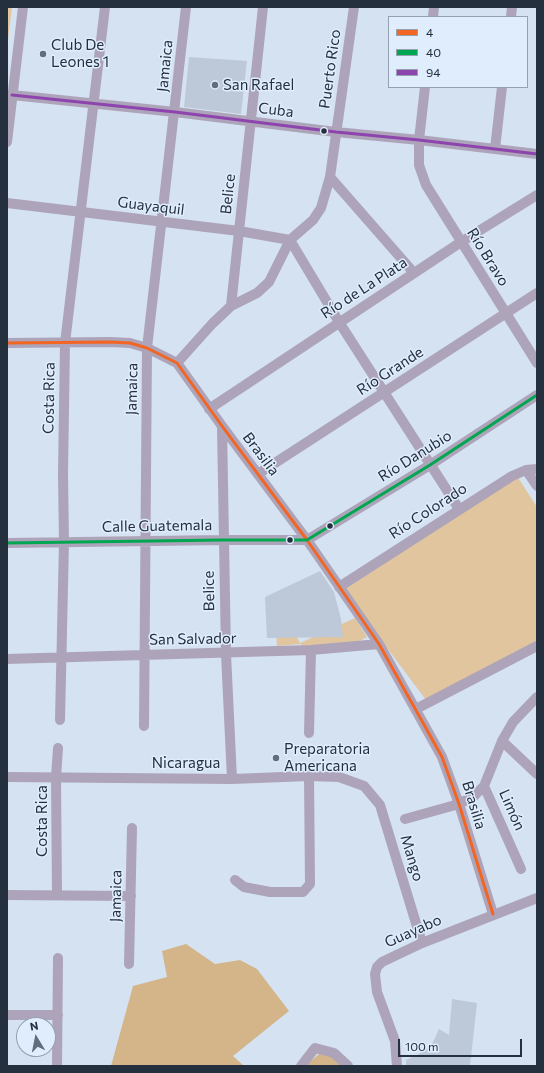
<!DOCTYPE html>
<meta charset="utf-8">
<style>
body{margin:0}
#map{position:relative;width:544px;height:1073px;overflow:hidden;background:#d4e2f2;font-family:Commissioner,sans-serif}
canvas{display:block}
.frame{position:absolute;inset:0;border:8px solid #24303e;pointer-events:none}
.legend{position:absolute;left:388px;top:16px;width:140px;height:72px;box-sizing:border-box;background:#e0edfc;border:1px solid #95a1b0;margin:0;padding:5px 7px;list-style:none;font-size:12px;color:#24303e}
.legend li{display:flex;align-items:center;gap:8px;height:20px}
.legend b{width:20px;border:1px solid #95a1b0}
.north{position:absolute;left:16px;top:1017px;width:40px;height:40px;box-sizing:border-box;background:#e0edfc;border:1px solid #95a1b0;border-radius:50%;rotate:350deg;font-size:11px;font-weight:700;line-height:16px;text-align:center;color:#24303e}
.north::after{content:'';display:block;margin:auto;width:14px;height:18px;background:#626e7d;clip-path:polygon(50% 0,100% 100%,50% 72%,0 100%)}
.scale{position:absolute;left:398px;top:1039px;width:124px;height:18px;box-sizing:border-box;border:2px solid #24303e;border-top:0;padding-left:5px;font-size:12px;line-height:14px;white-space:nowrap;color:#24303e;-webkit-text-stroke:3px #e0edfc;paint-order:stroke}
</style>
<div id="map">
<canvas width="544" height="1073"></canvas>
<div class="frame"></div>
<ul class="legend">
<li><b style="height:5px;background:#f26522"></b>4</li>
<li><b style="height:5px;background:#00a651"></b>40</li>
<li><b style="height:5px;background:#8e44ad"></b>94</li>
</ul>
<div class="north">N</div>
<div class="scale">100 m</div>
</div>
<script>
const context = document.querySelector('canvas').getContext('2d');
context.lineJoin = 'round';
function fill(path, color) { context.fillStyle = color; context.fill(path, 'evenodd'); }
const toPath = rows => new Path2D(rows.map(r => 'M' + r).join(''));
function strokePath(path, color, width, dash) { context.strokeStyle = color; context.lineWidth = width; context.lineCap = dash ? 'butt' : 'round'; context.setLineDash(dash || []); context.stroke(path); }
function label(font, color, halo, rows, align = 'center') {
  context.font = font + ' Commissioner,sans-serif'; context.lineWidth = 3; context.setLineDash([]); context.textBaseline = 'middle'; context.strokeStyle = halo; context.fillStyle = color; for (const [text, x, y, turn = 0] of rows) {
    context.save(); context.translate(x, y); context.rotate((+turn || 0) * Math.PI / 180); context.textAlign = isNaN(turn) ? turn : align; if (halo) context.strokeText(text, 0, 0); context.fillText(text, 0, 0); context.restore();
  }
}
const green = toPath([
 [7,7,12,7,7,48],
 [517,476,537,507,537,641,426,700,343,589],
 [355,618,367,637,354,644,302,648,301,644,277,646,276,628,290,624,300,643]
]);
const forest = toPath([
 [186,944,215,964,240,960,257,969,289,1011,233,1056,244,1066,111,1066,133,986,167,977,162,951],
 [319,1054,331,1056,341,1066,305,1066]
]);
const building = toPath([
 [189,57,247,61,241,114,184,107],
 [320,571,334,592,341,619,343,637,267,638,265,597],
 [452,999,477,1003,470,1066,406,1066,406,1060,419,1054,431,1045,434,1040,439,1029,449,1035]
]);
const minor = toPath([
 [433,17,434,7],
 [511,17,512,7],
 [425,87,419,140,419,165,426,185,537,363],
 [12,95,175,112,336,132,419,140,537,154],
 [7,142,23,7],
 [495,149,502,87],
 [330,177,414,273],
 [7,203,239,231,290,240],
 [290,240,339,322,459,509],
 [231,306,257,293,269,282,290,240,313,220,321,208,330,177,354,7],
 [7,343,110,342,130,343,147,348,177,363,222,426,307,540,379,644,442,757,459,804,493,914],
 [177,363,212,324,231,306,263,7],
 [209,409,461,242,537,195],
 [222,426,226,654,232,779],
 [526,470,537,486],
 [258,474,537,293],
 [7,543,223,540,307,540,430,465,537,395],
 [339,587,512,476,526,470,537,469],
 [7,659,311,650,379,644],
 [416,709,537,646],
 [60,720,64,542,63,474,65,343,105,7],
 [144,726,147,348,186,7],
 [309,733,311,650],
 [502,741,537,774],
 [7,777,232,779,309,776,339,777,364,786,380,805,422,943],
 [484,786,521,869],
 [405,819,459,804,474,796,484,786,502,741,513,722,537,697],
 [235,880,244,887,270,892,303,892,310,884,309,776],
 [7,895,131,896],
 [57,895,56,777,58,748],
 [129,964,132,828],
 [7,1015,58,1015],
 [57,1066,58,958],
 [301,1066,315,1048,334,1053,348,1066],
 [397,1066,395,1041,377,992,375,974,377,967,382,962,422,943,537,898]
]);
const bus1 = toPath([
 [7,343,110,342,130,343,147,348,177,363,222,426,307,540,379,644,442,757,459,804,493,914]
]);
const bus2 = toPath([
 [7,543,223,540,307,540,430,465,537,395]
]);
const bus3 = toPath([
 [12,95,175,112,336,132,419,140,537,154]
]);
const markers = [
 [43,54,4,"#626e7d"],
 [215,85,4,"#626e7d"],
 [324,131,3.5,"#24303e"],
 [330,526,3.5,"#24303e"],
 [290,540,3.5,"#24303e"],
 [276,758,4,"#626e7d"]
];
const poiNames = [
 ["Club De",51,45],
 ["Leones 1",51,62],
 ["San Rafael",223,85],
 ["Preparatoria",284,749],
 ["Americana",284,766]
];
const streetNames = [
 ["Jamaica",165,66,-84],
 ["Puerto Rico",330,69,-82],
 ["Cuba",276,110,7],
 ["Belice",228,194,-84],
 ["Guayaquil",151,206,7],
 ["Río Bravo",488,257,58],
 ["Río de La Plata",364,288,-33],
 ["Río Grande",390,371,-33],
 ["Jamaica",132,389,-89],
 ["Costa Rica",49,398,-89],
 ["Brasilia",261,454,53],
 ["Río Danubio",415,456,-32],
 ["Río Colorado",428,511,-33],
 ["Calle Guatemala",157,526,-1],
 ["Belice",209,591,-91],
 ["San Salvador",193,639,-1],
 ["Nicaragua",186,763],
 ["Brasilia",474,805,73],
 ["Limón",512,810,66],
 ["Costa Rica",42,821,-90],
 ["Mango",412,858,73],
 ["Jamaica",116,896,-89],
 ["Guayabo",413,931,-24]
];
fill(green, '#e1c59f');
fill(forest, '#d3b589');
fill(building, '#bdc9d8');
strokePath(minor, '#ada4b9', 10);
strokePath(bus1, '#f26522', 3);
strokePath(bus2, '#00a651', 3);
strokePath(bus3, '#8e44ad', 3);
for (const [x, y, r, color] of markers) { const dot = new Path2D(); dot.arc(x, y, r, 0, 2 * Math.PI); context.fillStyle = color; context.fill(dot); strokePath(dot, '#e0edfc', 1.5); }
label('15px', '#24303e', '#e0edfc', poiNames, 'left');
label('15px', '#24303e', '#e0edfc', streetNames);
</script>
